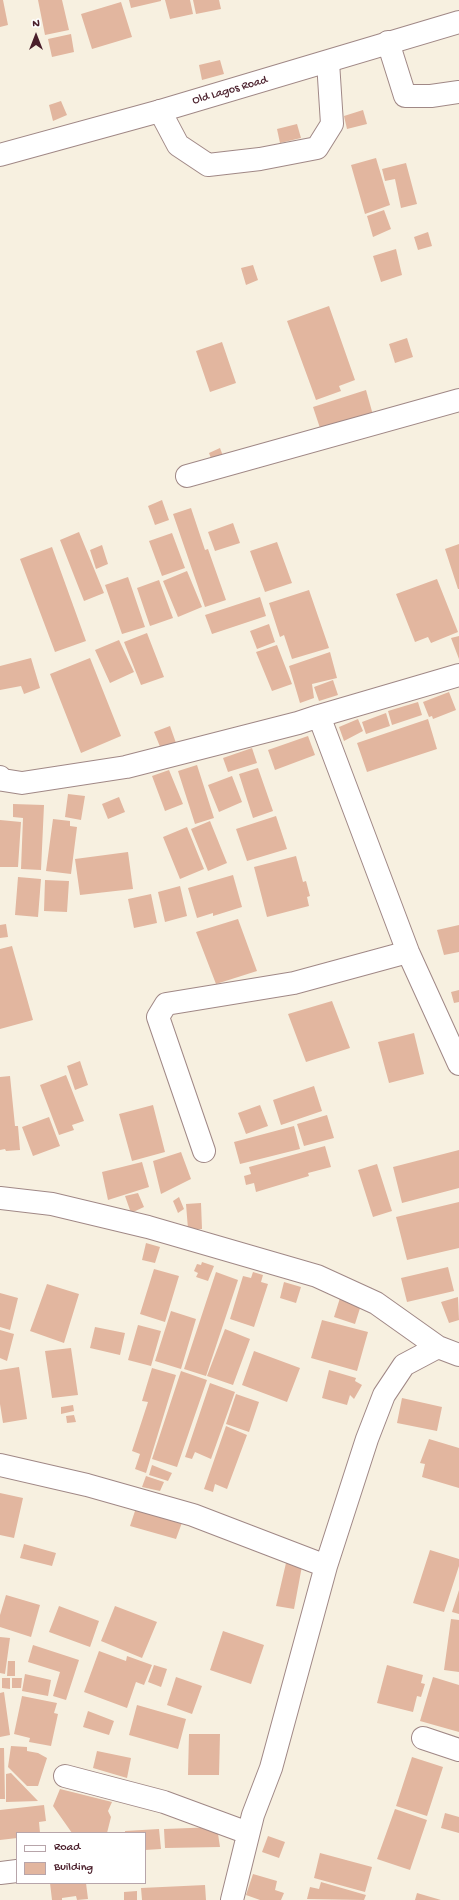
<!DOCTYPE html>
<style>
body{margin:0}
#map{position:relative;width:459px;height:1900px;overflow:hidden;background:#f7f0e0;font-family:"Gochi Hand",sans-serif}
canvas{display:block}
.legend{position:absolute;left:16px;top:1832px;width:130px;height:52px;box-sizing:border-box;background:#fff;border:1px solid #b7a5aa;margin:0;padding:5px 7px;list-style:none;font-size:12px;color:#4a1f2b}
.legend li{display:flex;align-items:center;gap:8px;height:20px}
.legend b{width:20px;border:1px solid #b7a5aa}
.north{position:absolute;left:16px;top:16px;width:40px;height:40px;-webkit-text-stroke:3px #fff;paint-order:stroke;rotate:0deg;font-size:11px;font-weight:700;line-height:16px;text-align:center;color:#4a1f2b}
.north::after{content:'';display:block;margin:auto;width:14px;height:18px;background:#4a1f2b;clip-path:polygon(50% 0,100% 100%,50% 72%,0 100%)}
</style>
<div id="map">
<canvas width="459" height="1900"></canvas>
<ul class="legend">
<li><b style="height:5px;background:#fff"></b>Road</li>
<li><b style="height:11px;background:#e2b69f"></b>Building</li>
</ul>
<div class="north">N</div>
</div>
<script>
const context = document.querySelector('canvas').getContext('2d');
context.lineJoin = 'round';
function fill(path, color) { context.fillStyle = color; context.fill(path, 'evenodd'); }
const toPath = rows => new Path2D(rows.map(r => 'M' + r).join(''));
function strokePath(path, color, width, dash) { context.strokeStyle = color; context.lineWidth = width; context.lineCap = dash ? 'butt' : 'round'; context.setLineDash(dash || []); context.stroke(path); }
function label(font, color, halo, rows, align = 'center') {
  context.font = font + ' "Gochi Hand",sans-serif'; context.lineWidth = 4; context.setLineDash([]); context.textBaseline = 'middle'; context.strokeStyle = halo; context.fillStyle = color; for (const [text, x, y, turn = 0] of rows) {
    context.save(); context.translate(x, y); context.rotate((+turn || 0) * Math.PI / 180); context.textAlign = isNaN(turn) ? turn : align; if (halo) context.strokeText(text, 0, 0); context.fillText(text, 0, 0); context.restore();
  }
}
const building = toPath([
 [0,0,3,0,8,25,0,27],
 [38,0,62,0,69,30,45,35],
 [129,0,161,0,161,1,131,8],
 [165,0,190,0,193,14,170,19],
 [193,0,219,0,221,9,196,14],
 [121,2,132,37,92,49,81,14],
 [71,34,74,52,52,57,48,39],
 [220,60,224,74,202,80,199,65],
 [61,101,67,115,53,121,49,105],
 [363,110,367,124,347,129,344,116],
 [297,124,301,138,280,143,277,129],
 [376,158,390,205,365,214,351,165],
 [406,163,417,204,401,208,395,179,385,181,382,169],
 [384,210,391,229,373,237,367,216],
 [428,232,432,246,418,250,414,237],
 [396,249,402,275,381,282,373,256],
 [253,265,258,280,246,285,241,268],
 [329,306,355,380,339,386,341,391,316,400,287,321],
 [407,338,413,357,395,363,389,344],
 [222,342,236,383,210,392,196,351],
 [366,390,373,415,322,434,313,407],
 [220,448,223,456,212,461,209,453],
 [162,500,169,520,155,525,148,506],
 [191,508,205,550,208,549,226,600,205,607,173,514],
 [233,523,240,543,215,551,208,532],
 [79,532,104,593,84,601,60,540],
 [172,533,185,568,162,576,149,541],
 [277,542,292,583,265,592,250,551],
 [459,544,459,589,458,589,445,549],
 [102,545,108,564,96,569,90,550],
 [52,547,86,641,55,652,20,559],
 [187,571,202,607,178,617,163,581],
 [128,577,145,627,122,634,105,585],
 [437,579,458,632,431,643,428,637,415,642,396,594],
 [159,580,173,618,150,626,137,588],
 [309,590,329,648,292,659,284,635,280,637,269,603],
 [260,597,266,616,212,634,205,615],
 [269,624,275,642,257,649,250,631],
 [147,633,164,677,141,685,124,642],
 [459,636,459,659,451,638],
 [119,640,134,672,110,683,95,650],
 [277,645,292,684,272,691,256,652],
 [330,652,337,678,312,684,314,698,300,703,289,666],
 [31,658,40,688,24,694,21,686,0,690,0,666],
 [90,658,121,736,81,753,50,674],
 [333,680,338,695,319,701,314,687],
 [449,692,456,710,433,719,432,716,429,717,423,702],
 [418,702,422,715,392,725,388,711],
 [386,713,390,726,366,734,362,722],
 [358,719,363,731,344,741,339,727],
 [428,719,437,749,367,772,357,743],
 [170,726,176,743,161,749,154,732],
 [308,736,315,755,275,770,268,750],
 [252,748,257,763,228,772,223,758],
 [197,765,214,818,195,824,178,771],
 [258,768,273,811,253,818,239,774],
 [169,770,183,804,165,811,152,776],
 [232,776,242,802,219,812,208,785],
 [68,794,85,796,81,820,65,817],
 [119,797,125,812,108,819,102,804],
 [13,804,44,805,41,870,21,869,23,818,13,817],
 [276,816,287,849,247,861,236,829],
 [53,819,70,821,70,826,77,827,71,874,46,871],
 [0,820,21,822,18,867,0,867],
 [210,821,227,863,208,871,191,829],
 [187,827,204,869,180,879,163,837],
 [128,852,133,889,80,895,75,859],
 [296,856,303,882,306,881,310,896,307,897,309,906,267,917,254,867],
 [233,875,242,907,213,916,213,913,197,918,188,888],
 [18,877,41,879,38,917,15,915],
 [45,880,69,881,67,912,44,911],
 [180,886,187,916,165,922,158,892],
 [151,894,157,923,134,928,128,899],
 [238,919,257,971,216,984,196,932],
 [6,924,8,937,0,938,0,925],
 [459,925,459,952,444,955,437,930],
 [12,946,33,1020,0,1029,0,949],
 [459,990,459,1002,454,1003,451,992],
 [332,1001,350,1048,306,1062,288,1014],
 [414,1033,424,1074,389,1083,378,1042],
 [80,1061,88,1085,75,1090,67,1066],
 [66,1075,84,1121,72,1125,74,1130,59,1135,40,1085],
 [10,1076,15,1126,18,1126,20,1150,6,1151,5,1149,0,1150,0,1077],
 [314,1086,322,1111,281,1125,273,1100],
 [153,1105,165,1152,132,1161,119,1114],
 [260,1105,268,1126,246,1134,238,1113],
 [327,1115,334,1138,304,1146,297,1124],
 [49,1117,60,1146,33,1156,22,1127],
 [294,1126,300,1149,240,1164,234,1142],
 [325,1146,331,1167,308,1173,309,1176,256,1192,254,1183,246,1185,244,1176,251,1174,249,1167],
 [459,1150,459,1188,402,1203,393,1167],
 [181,1152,191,1179,161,1194,153,1161],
 [142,1162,149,1187,108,1200,102,1172],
 [377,1164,392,1211,373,1217,358,1170],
 [138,1193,144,1207,131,1213,125,1196],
 [179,1197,184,1209,178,1213,173,1201],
 [459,1202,459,1248,407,1260,396,1217],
 [201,1203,202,1229,188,1229,186,1204],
 [146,1243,160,1247,155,1263,142,1260],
 [202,1262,214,1266,208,1281,196,1277,198,1273,194,1271,197,1264,201,1265],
 [448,1267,454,1291,407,1302,401,1278],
 [154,1269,179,1276,165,1322,140,1314],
 [216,1272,238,1280,206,1376,184,1369],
 [253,1272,263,1275,261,1282,268,1284,254,1327,230,1319,243,1276,251,1278],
 [284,1282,301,1287,296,1303,280,1298],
 [47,1284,79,1294,64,1343,30,1331],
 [0,1293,18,1298,10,1330,0,1327],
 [458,1297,459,1320,449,1323,441,1302],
 [340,1298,361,1305,355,1324,334,1317],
 [171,1311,196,1319,181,1369,155,1361],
 [322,1320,368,1332,357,1371,311,1358],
 [138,1325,161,1331,151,1366,128,1360],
 [95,1327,125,1333,120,1355,90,1348],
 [225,1329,250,1339,233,1385,207,1376],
 [0,1330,14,1334,7,1361,0,1358],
 [71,1348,78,1395,52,1398,45,1351],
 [254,1351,300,1368,287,1402,242,1385],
 [19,1367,27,1419,3,1423,0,1404,0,1370],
 [152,1368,176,1375,146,1473,135,1469,140,1454,132,1451,148,1402,142,1401],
 [329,1370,356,1378,355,1381,362,1385,354,1399,350,1395,347,1405,322,1398],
 [181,1371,207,1380,177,1467,152,1459],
 [210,1383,235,1392,211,1459,195,1452,192,1459,185,1457],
 [236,1394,259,1402,249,1432,226,1424],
 [402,1398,442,1407,437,1431,397,1423],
 [73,1405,74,1411,61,1414,61,1407],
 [74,1415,76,1422,67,1423,66,1416],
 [226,1426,247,1435,227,1489,215,1484,213,1492,204,1489],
 [429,1439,459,1448,459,1488,422,1477,425,1464,420,1463],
 [152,1465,172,1473,168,1481,149,1475],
 [146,1476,164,1482,160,1491,142,1487],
 [0,1493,23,1498,14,1538,0,1535],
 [137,1505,184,1517,176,1539,130,1526],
 [24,1544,56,1553,52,1566,20,1558],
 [430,1550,459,1559,459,1566,444,1612,413,1603],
 [286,1563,302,1566,294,1609,276,1606],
 [459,1590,459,1614,452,1612],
 [6,1595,40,1605,31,1637,0,1627,0,1615],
 [59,1606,99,1621,90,1647,49,1632],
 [115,1606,157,1622,142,1658,101,1641],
 [451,1619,459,1620,459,1672,444,1670],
 [223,1631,264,1645,251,1684,210,1670],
 [0,1637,10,1638,5,1674,0,1673],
 [33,1645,79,1660,66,1700,53,1696,60,1672,28,1662],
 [99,1651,126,1661,127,1656,152,1665,144,1685,136,1682,127,1708,84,1692],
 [8,1661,15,1661,15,1676,7,1676],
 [154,1665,167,1669,161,1687,148,1682],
 [387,1665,423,1675,421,1683,425,1684,421,1697,417,1696,413,1712,377,1703],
 [25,1674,51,1680,48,1696,22,1691],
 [176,1677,202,1686,192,1714,167,1705],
 [433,1677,459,1685,459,1732,420,1721],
 [2,1678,10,1678,10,1689,2,1688],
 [12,1678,22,1678,21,1688,12,1688],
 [4,1692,10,1735,0,1737,0,1693],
 [22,1696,57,1703,54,1713,58,1714,51,1746,29,1742,30,1738,14,1734],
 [137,1705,186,1719,178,1749,129,1735],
 [88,1711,114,1721,109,1735,83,1727],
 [189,1734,220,1734,219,1775,188,1775],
 [11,1746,27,1747,27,1751,38,1753,47,1758,38,1786,27,1786,8,1767],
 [0,1748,4,1748,5,1799,0,1799],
 [97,1751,131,1758,127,1778,93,1768],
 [412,1757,443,1767,427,1816,396,1806],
 [11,1773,38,1801,6,1802,6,1774],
 [60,1789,112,1802,108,1811,111,1817,107,1833,72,1833,53,1806],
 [44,1805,46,1821,39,1822,40,1833,17,1833,17,1838,0,1840,0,1810],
 [395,1809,427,1820,410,1870,377,1859],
 [445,1813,459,1817,459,1833,441,1828],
 [217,1827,220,1847,165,1848,164,1829],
 [159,1829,161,1849,145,1850,145,1833,125,1833,125,1831],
 [268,1836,285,1842,279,1858,262,1852],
 [320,1853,372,1867,365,1892,314,1878],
 [253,1874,277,1881,275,1890,284,1893,281,1900,260,1900,246,1895],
 [321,1882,366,1895,364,1900,307,1899,310,1887,319,1889],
 [50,1883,86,1883,88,1899,77,1900,76,1896,62,1898,62,1900,52,1900],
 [205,1885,206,1900,142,1900,141,1888],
 [137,1891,137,1900,124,1900,124,1892],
 [417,1893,441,1900,415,1900]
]);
const minor = toPath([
 [388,42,405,96,431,96,459,92],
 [160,111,178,145,208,165,260,159,317,148,332,124,328,62],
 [187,476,459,400],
 [319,716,408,952,459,1064],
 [0,777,3,780,22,783,126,767,298,723,319,716,459,675],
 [204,1151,158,1017,166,1004,294,983,408,952],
 [0,1198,52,1204,148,1227,317,1276,376,1303,438,1347,459,1355],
 [0,1465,87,1485,193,1515,326,1566],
 [423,1738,459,1750],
 [65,1776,164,1802,248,1833],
 [0,1873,17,1871],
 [232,1900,253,1815,271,1768,326,1566,367,1439,384,1395,404,1365,438,1347]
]);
const major = toPath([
 [0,155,160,111,459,22]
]);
const streetNames = [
 ["Old Lagos Road",230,91,-16]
];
fill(building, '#e2b69f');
strokePath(minor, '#a08886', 24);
strokePath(major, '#a08886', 24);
strokePath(minor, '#fff', 22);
strokePath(major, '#fff', 22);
label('12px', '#4a1f2b', '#fff', streetNames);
</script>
